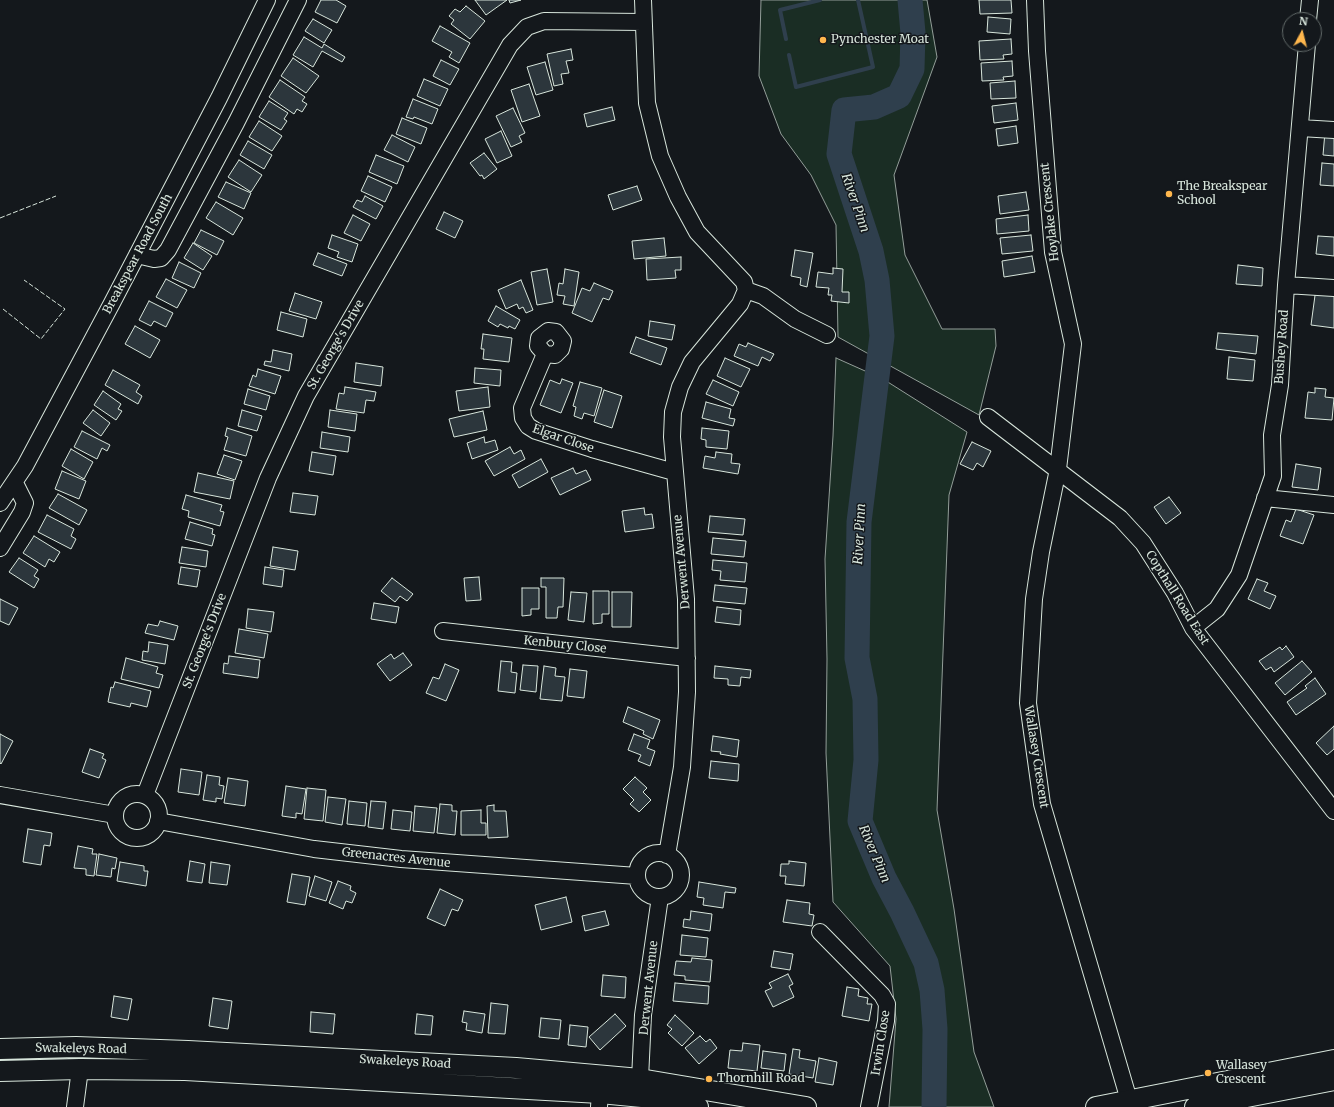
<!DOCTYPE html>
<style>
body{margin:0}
#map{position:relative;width:1334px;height:1107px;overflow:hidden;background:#14181c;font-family:Merriweather,serif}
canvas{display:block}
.north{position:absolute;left:1282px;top:12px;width:40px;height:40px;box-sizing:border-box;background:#14181c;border:1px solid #626a69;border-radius:50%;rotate:7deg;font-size:11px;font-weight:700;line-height:16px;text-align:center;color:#d8e6dc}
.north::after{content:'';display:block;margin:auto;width:14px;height:18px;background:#ffb74d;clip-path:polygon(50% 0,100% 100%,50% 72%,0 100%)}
</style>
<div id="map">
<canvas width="1334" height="1107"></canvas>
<div class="north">N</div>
</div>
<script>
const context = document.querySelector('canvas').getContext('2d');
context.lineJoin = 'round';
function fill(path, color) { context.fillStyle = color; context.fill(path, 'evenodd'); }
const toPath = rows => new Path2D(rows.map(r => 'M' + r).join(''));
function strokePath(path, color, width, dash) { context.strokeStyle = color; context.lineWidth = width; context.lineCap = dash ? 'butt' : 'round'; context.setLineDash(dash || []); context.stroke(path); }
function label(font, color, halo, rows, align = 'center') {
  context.font = font + ' Merriweather,serif'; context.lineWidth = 3; context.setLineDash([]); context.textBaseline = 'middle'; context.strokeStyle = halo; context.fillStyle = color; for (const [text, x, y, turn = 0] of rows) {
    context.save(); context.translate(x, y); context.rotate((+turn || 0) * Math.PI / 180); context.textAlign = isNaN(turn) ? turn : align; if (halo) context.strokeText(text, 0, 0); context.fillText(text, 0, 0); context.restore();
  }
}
const green = toPath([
 [761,0,927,0,937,57,894,175,905,255,942,329,995,329,996,346,979,415,838,337,836,225,811,175,781,134,759,76,761,0],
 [836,358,883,379,967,432,949,495,937,810,954,909,974,1052,994,1107,889,1107,896,1019,890,966,833,902,826,753,827,659,825,559,833,436,836,358]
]);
const stream = toPath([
 [786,39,780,10,820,0],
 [789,55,796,87,873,67,858,0]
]);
const river = toPath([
 [910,0,913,33,912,69,899,96,874,107,844,110,839,154,871,251,877,280,882,336,859,522,857,658,865,699,866,760,860,821,884,878,902,912,926,963,932,990,935,1029,934,1107]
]);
const building = toPath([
 [321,0,336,0,346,6,337,23,315,12,321,0],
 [475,0,507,0,486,15,475,0],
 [509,0,521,0,510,3,509,0],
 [979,0,1011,0,1012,13,980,14,979,0],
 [466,6,485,21,470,39,451,24,454,20,449,16,455,9,460,12,466,6],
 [988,17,1011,19,1010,34,987,32,988,17],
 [313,19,332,30,324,43,305,31,313,19],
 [440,26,470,43,459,63,449,57,452,52,432,41,440,26],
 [304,37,322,48,324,44,345,57,342,62,322,51,313,67,293,55,304,37],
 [1011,39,1012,54,1003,55,1004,59,980,60,979,41,1011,39],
 [571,49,573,60,566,61,569,73,561,74,563,84,554,86,547,54,571,49],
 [293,58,319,76,306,93,281,76,293,58],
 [441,60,459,69,450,85,433,76,441,60],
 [1012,61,1013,76,1003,77,1004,80,982,81,981,63,1012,61],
 [545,62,553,90,536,95,527,67,545,62],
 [424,79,448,89,440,106,417,96,424,79],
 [280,80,305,97,302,101,307,104,302,112,297,109,294,114,269,97,280,80],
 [1015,81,1016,98,991,99,990,83,1015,81],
 [529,84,540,116,522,122,511,90,529,84],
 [413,99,438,109,432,124,414,117,413,119,406,117,413,99],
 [269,101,288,113,284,119,287,121,281,130,259,117,269,101],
 [1016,103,1018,120,994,123,992,106,1016,103],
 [612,107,615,120,587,127,584,114,612,107],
 [513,108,525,133,519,136,522,142,511,147,496,116,513,108],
 [402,118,427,128,421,144,396,134,402,118],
 [259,121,282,136,272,151,249,137,259,121],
 [1016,126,1018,143,998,146,996,129,1016,126],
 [501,131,512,156,497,163,485,139,501,131],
 [1325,132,1334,133,1334,156,1323,155,1325,132],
 [392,135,415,147,408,162,384,150,392,135],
 [248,141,272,155,264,169,240,155,248,141],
 [484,153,497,169,484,179,482,175,480,176,470,163,484,153],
 [376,155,404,166,397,184,369,172,376,155],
 [239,160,262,175,251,192,228,177,239,160],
 [1322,163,1334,164,1334,186,1320,185,1322,163],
 [368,176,392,187,385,202,361,191,368,176],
 [226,182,251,193,244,209,218,197,226,182],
 [637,186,642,200,613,210,608,195,637,186],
 [1026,192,1029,210,1000,214,998,196,1026,192],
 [365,196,383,206,376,219,353,207,357,200,362,202,365,196],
 [216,202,243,218,233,235,206,218,216,202],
 [444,212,463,221,455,238,436,229,444,212],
 [353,215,370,224,361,241,344,233,353,215],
 [1028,215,1029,231,997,234,996,219,1028,215],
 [201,230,224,241,217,255,194,243,201,230],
 [332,235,358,244,352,262,337,257,339,252,328,248,332,235],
 [1031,235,1033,251,1002,254,1000,238,1031,235],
 [1318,236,1334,237,1334,256,1316,254,1318,236],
 [664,238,666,256,634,259,632,241,664,238],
 [193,243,212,256,203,270,184,258,193,243],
 [795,250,813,253,807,287,800,285,801,278,791,276,795,250],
 [318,253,347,264,342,276,313,265,318,253],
 [1032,256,1035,272,1004,277,1002,261,1032,256],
 [681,257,681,270,675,270,676,278,647,280,646,259,681,257],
 [179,262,201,273,194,288,172,278,179,262],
 [1238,265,1263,268,1262,286,1236,284,1238,265],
 [833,268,843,269,842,292,849,292,849,303,831,301,832,295,828,295,829,288,816,287,818,272,833,274,833,268],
 [547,269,553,302,537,305,531,272,547,269],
 [565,269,579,272,574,306,563,304,565,296,557,295,559,283,563,284,565,269],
 [166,279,187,290,177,308,156,297,166,279],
 [521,280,533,310,526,313,523,307,519,309,517,304,506,309,498,290,521,280],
 [594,283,613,291,609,300,603,298,592,322,572,313,582,288,590,291,594,283],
 [1316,288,1334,290,1334,328,1311,325,1316,288],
 [295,293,322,302,316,319,289,311,295,293],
 [149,301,173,313,166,327,154,321,151,326,139,320,149,301],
 [496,306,520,320,515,329,509,326,508,328,500,324,498,327,488,321,496,306],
 [281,312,307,319,303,337,277,330,281,312],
 [650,321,675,325,672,340,648,336,650,321],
 [135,326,160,340,150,358,125,344,135,326],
 [1218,333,1258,336,1256,354,1216,349,1218,333],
 [483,334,512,338,509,362,483,359,484,349,481,349,483,334],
 [636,337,667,348,661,365,630,353,636,337],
 [748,343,774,354,770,361,762,357,758,366,734,356,739,344,746,347,748,343],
 [273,350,292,354,289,371,264,365,265,361,271,362,273,350],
 [1229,357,1255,360,1253,381,1227,379,1229,357],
 [725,358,750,369,741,387,717,376,725,358],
 [356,363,383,367,381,386,354,382,356,363],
 [475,368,501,370,500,386,474,383,475,368],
 [258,369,281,376,275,394,249,386,253,375,256,377,258,369],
 [113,370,140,385,136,392,142,396,138,404,105,385,113,370],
 [562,379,573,383,561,413,540,405,550,380,560,384,562,379],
 [713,380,739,392,733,406,706,394,713,380],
 [580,382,602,388,594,416,584,413,582,419,574,416,576,407,573,406,580,382],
 [345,387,376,392,374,401,366,400,364,413,336,409,339,393,344,394,345,387],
 [488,387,490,407,459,411,456,391,488,387],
 [1315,388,1326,389,1325,397,1334,398,1332,420,1305,418,1308,392,1315,393,1315,388],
 [248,389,270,396,266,410,244,404,248,389],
 [604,390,622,396,612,428,594,422,604,390],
 [103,391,121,404,118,409,122,411,116,420,94,405,103,391],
 [706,402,731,409,729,418,735,419,733,426,702,418,706,402],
 [93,410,110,423,101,436,83,423,93,410],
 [242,410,262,416,257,431,238,426,242,410],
 [330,410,357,414,355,431,328,427,330,410],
 [483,411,487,430,454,437,449,419,483,411],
 [227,428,252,436,246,456,224,450,228,437,225,436,227,428],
 [702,428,729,431,727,449,706,447,706,440,701,439,702,428],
 [82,431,110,445,107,451,102,448,97,459,74,447,82,431],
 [322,432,350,437,348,452,320,448,322,432],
 [484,437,485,443,495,440,498,450,472,459,467,443,484,437],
 [972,442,991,451,983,467,977,463,973,470,960,464,972,442],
 [510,447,514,454,521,450,525,459,494,476,485,461,510,447],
 [71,449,93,462,84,479,62,466,71,449],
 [312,452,336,456,333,475,309,471,312,452],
 [716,452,732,454,731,463,740,464,738,474,703,468,705,456,715,458,716,452],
 [224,455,242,461,235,480,217,474,224,455],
 [541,459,548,472,519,488,512,475,541,459],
 [1296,464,1321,468,1318,490,1292,487,1296,464],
 [573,468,576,474,586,470,591,480,560,495,551,478,573,468],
 [62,471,86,481,79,499,55,489,62,471],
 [198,473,234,481,230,499,194,492,198,473],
 [293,493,318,496,315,515,290,512,293,493],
 [58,494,87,510,79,525,49,508,58,494],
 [186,495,222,505,220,511,224,512,220,526,188,517,189,511,182,509,186,495],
 [1169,497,1181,513,1166,524,1154,507,1169,497],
 [644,508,645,515,652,514,654,528,625,532,622,511,644,508],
 [1296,509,1314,515,1303,544,1280,536,1286,520,1291,522,1296,509],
 [47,515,74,529,71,536,76,539,71,549,38,532,47,515],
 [710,516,745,519,743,535,708,532,710,516],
 [190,522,213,529,212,534,215,535,212,546,185,539,190,522],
 [34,536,60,552,54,562,49,559,45,567,23,553,34,536],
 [713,538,746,541,744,557,711,554,713,538],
 [182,547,208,551,206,567,179,563,182,547],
 [273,547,298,551,295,570,270,566,273,547],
 [19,558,38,570,34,576,39,579,34,588,9,572,19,558],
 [713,560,747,563,745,582,720,580,721,571,712,570,713,560],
 [181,567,200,570,197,587,178,584,181,567],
 [265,567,284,570,282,587,263,584,265,567],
 [479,577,481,600,466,601,464,578,479,577],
 [392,578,413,594,407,601,400,596,395,602,381,591,392,578],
 [541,578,564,578,563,607,558,607,557,618,546,618,546,587,541,587,541,578],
 [1257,579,1268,583,1264,591,1276,596,1270,609,1248,599,1257,579],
 [715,585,747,588,745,604,713,601,715,585],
 [522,588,539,588,539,609,531,609,531,615,522,616,522,588],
 [593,591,609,591,609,614,602,614,602,623,593,624,593,591],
 [571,592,587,593,584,622,568,620,571,592],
 [612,592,632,592,631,627,612,627,612,592],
 [0,599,18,608,9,625,0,621,0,599],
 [374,603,399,607,396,623,371,619,374,603],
 [717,607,741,610,740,625,715,622,717,607],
 [248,609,274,612,271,632,246,628,248,609],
 [160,621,178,626,174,640,145,633,148,624,158,626,160,621],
 [239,629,268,634,264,658,235,653,239,629],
 [149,642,168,645,165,664,142,660,143,651,148,652,149,642],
 [1286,646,1294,657,1274,672,1271,667,1266,670,1259,661,1280,647,1282,650,1286,646],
 [403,653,412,665,390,681,377,664,391,654,394,659,403,653],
 [229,656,260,660,258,678,223,673,224,663,228,664,229,656],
 [126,658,158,667,156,673,163,675,159,688,121,679,126,658],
 [501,661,512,662,511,672,517,673,515,693,498,691,501,661],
 [1302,661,1312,672,1285,695,1275,683,1302,661],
 [445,664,459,670,446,701,426,693,433,677,439,679,445,664],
 [523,665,538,666,536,692,520,690,523,665],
 [544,666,556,668,555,676,565,677,562,701,540,699,544,666],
 [715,666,751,670,750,678,741,677,740,686,728,685,728,679,714,678,715,666],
 [570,669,587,671,584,698,567,696,570,669],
 [1315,678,1326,694,1296,715,1287,702,1307,688,1305,686,1315,678],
 [115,682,151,691,147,707,131,703,130,707,108,702,111,687,113,688,115,682],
 [628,707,660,720,653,739,643,734,644,731,623,722,628,707],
 [1334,726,1334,749,1327,755,1316,743,1334,726],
 [0,734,13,741,1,764,0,763,0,734],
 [634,734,650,740,647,748,655,751,650,766,638,761,641,755,628,750,634,734],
 [713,736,739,740,737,757,720,754,721,752,711,751,713,736],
 [90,749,104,754,102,758,106,760,99,778,82,772,90,749],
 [711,761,739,764,738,781,709,778,711,761],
 [181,769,202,772,199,795,178,792,181,769],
 [207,775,220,777,219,785,224,786,222,799,216,798,216,802,203,800,207,775],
 [635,777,647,788,643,792,651,800,639,812,630,804,634,800,623,789,635,777],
 [228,778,248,781,245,806,224,803,228,778],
 [286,786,306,789,302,814,296,813,296,818,282,816,286,786],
 [307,788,326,790,323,821,304,819,307,788],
 [328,797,346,799,342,825,325,822,328,797],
 [349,801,367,803,365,826,347,824,349,801],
 [371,801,386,802,383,829,368,827,371,801],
 [440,804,452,805,452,811,457,811,455,835,437,833,440,804],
 [494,805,494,811,506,811,508,837,488,838,487,806,494,805],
 [415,806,437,808,434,833,413,831,415,806],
 [393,810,412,812,410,831,391,829,393,810],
 [481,810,481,823,486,823,486,835,461,835,461,811,481,810],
 [28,829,52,833,50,846,44,845,41,865,23,862,28,829],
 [78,846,93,849,92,854,97,854,94,876,86,875,86,869,74,868,78,846],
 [99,854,117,858,115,869,112,868,111,877,96,875,99,854],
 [190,861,205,864,202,883,187,881,190,861],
 [789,861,806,863,804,886,785,884,786,876,780,876,781,864,789,864,789,861],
 [120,862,144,866,144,871,148,871,146,886,117,881,120,862],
 [211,862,230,865,227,885,209,883,211,862],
 [292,874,310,877,305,905,287,902,292,874],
 [315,876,332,882,326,901,309,896,315,876],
 [338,881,351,886,350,890,356,893,352,903,346,901,343,909,329,903,338,881],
 [699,882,736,888,735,893,725,892,723,908,703,905,704,898,697,897,699,882],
 [440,889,463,900,458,911,452,909,445,926,427,918,440,889],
 [566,897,572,922,541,930,535,905,566,897],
 [787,900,810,903,809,914,814,915,812,926,783,922,787,900],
 [605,911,609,925,585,931,582,916,605,911],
 [691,911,712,914,710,931,683,927,684,919,690,920,691,911],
 [682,935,708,938,706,957,680,955,682,935],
 [774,951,793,954,790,970,771,967,774,951],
 [692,958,712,960,710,982,685,980,685,976,674,975,676,961,691,962,692,958],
 [788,974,793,984,789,986,794,997,773,1007,765,991,772,988,769,983,788,974],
 [603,975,626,977,625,998,601,996,603,975],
 [675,983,709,986,708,1004,673,1001,675,983],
 [847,987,859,989,858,996,868,998,867,1004,872,1004,869,1021,842,1016,847,987],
 [114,996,132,999,128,1020,111,1017,114,996],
 [213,998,232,1001,228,1029,209,1026,213,998],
 [491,1003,508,1005,505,1034,488,1033,491,1003],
 [464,1011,485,1014,482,1033,466,1030,467,1023,462,1022,464,1011],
 [311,1012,335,1014,333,1034,310,1032,311,1012],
 [417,1014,433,1016,431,1035,415,1034,417,1014],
 [615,1014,626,1026,600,1050,589,1037,615,1014],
 [675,1015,694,1033,682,1046,668,1033,672,1029,667,1025,675,1015],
 [541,1018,561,1020,559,1039,539,1037,541,1018],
 [570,1025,588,1027,586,1047,568,1045,570,1025],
 [700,1036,706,1042,710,1039,717,1048,699,1064,685,1048,700,1036],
 [743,1043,760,1045,757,1071,728,1068,730,1050,742,1051,743,1043],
 [793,1049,800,1050,799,1058,816,1061,813,1078,789,1074,793,1049],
 [763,1051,786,1054,784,1071,761,1068,763,1051],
 [819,1058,837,1062,833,1085,815,1082,819,1058]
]);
const minor = toPath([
 [643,0,647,103,660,156,678,197,697,232,744,282,746,290,763,296,795,319,827,335],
 [1035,0,1037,51,1053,252,1073,344,1058,469,1041,552,1034,599,1028,703,1042,804,1131,1107],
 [1308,20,1310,0],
 [1300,128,1334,130],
 [137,255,154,259,161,258,168,250,236,123,298,0],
 [1286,285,1334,288],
 [545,354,555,355,561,349,563,341,556,332,548,331,539,338,538,346,545,354,522,408,523,418,528,426,536,431,592,449,674,472],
 [988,417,1120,518,1143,543,1175,593,1193,628,1334,811],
 [1265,498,1334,505],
 [0,503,25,466,112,303,219,98,267,0],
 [0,548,22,512,25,503,15,483],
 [1193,628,1217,609,1239,575,1273,476,1272,435,1280,385,1286,285,1307,44],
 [443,631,687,658],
 '115 816a22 22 0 1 1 44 0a22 22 0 1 1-44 0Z',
 [0,795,115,815],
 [145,795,268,478,306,396,510,45,527,27,544,21,643,22],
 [158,821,314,849,401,859,637,876],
 '637 875a22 22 0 1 1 44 0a22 22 0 1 1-44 0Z',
 [667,855,682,767,687,692,686,599,672,437,673,412,680,387,692,362,740,304,746,290],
 [820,932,882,995,887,1004,886,1021,869,1107],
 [640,1079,643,1015,660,897],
 [75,1107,80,1069],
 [599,1107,600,1093]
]);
const major = toPath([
 [0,1049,76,1047,188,1051,516,1068,640,1079,806,1107],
 [0,1071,80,1069,185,1070,600,1093,642,1097,698,1107],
 [1096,1107,1334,1060],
 [1195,1107,1334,1080]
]);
const fence = toPath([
 [0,218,56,196],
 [3,309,41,339,65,309,24,280]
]);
const markers = [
 [823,40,4,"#ffb74d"],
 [1169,194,4,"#ffb74d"],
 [1208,1073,4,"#ffb74d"],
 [709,1079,4,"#ffb74d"]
];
const poiNames = [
 ["Pynchester Moat",831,40],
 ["The Breakspear",1177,187],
 ["School",1177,201],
 ["Wallasey",1216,1066],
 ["Crescent",1216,1080],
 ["Thornhill Road",717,1079]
];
const streetNames = [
 ["Hoylake Crescent",1050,212,-96],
 ["Breakspear Road South",138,254,-62],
 ["St. George's Drive",336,345,-60],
 ["Bushey Road",1282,347,-86],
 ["Elgar Close",563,439,19],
 ["Derwent Avenue",682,562,-95],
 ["Copthall Road East",1177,598,58],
 ["St. George's Drive",205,641,-69],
 ["Kenbury Close",565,645,6],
 ["Wallasey Crescent",1036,757,81],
 ["Greenacres Avenue",396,858,6],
 ["Derwent Avenue",649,988,-84],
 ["Irwin Close",881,1043,-81],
 ["Swakeleys Road",81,1049,1],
 ["Swakeleys Road",405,1062,3]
];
const waterNames = [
 ["River Pinn",855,203,71],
 ["River Pinn",860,534,-87],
 ["River Pinn",874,854,67]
];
fill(green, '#1a2d24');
strokePath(green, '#939e99', 1);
strokePath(stream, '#2f3f4d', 4);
strokePath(river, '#2f3f4d', 25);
fill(building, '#2c363c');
strokePath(building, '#d8e6dc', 1);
strokePath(minor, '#d8e6dc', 18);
strokePath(major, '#d8e6dc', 22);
strokePath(minor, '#14181c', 16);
strokePath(major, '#14181c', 20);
strokePath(fence, '#d8e6dc', 1, [5, 2]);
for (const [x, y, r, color] of markers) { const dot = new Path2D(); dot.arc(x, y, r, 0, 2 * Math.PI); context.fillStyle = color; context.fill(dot); strokePath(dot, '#14181c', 1.5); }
label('12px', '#d8e6dc', '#14181c', poiNames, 'left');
label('12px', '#d8e6dc', '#14181c', streetNames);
label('italic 13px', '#d8e6dc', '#14181c', waterNames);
</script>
